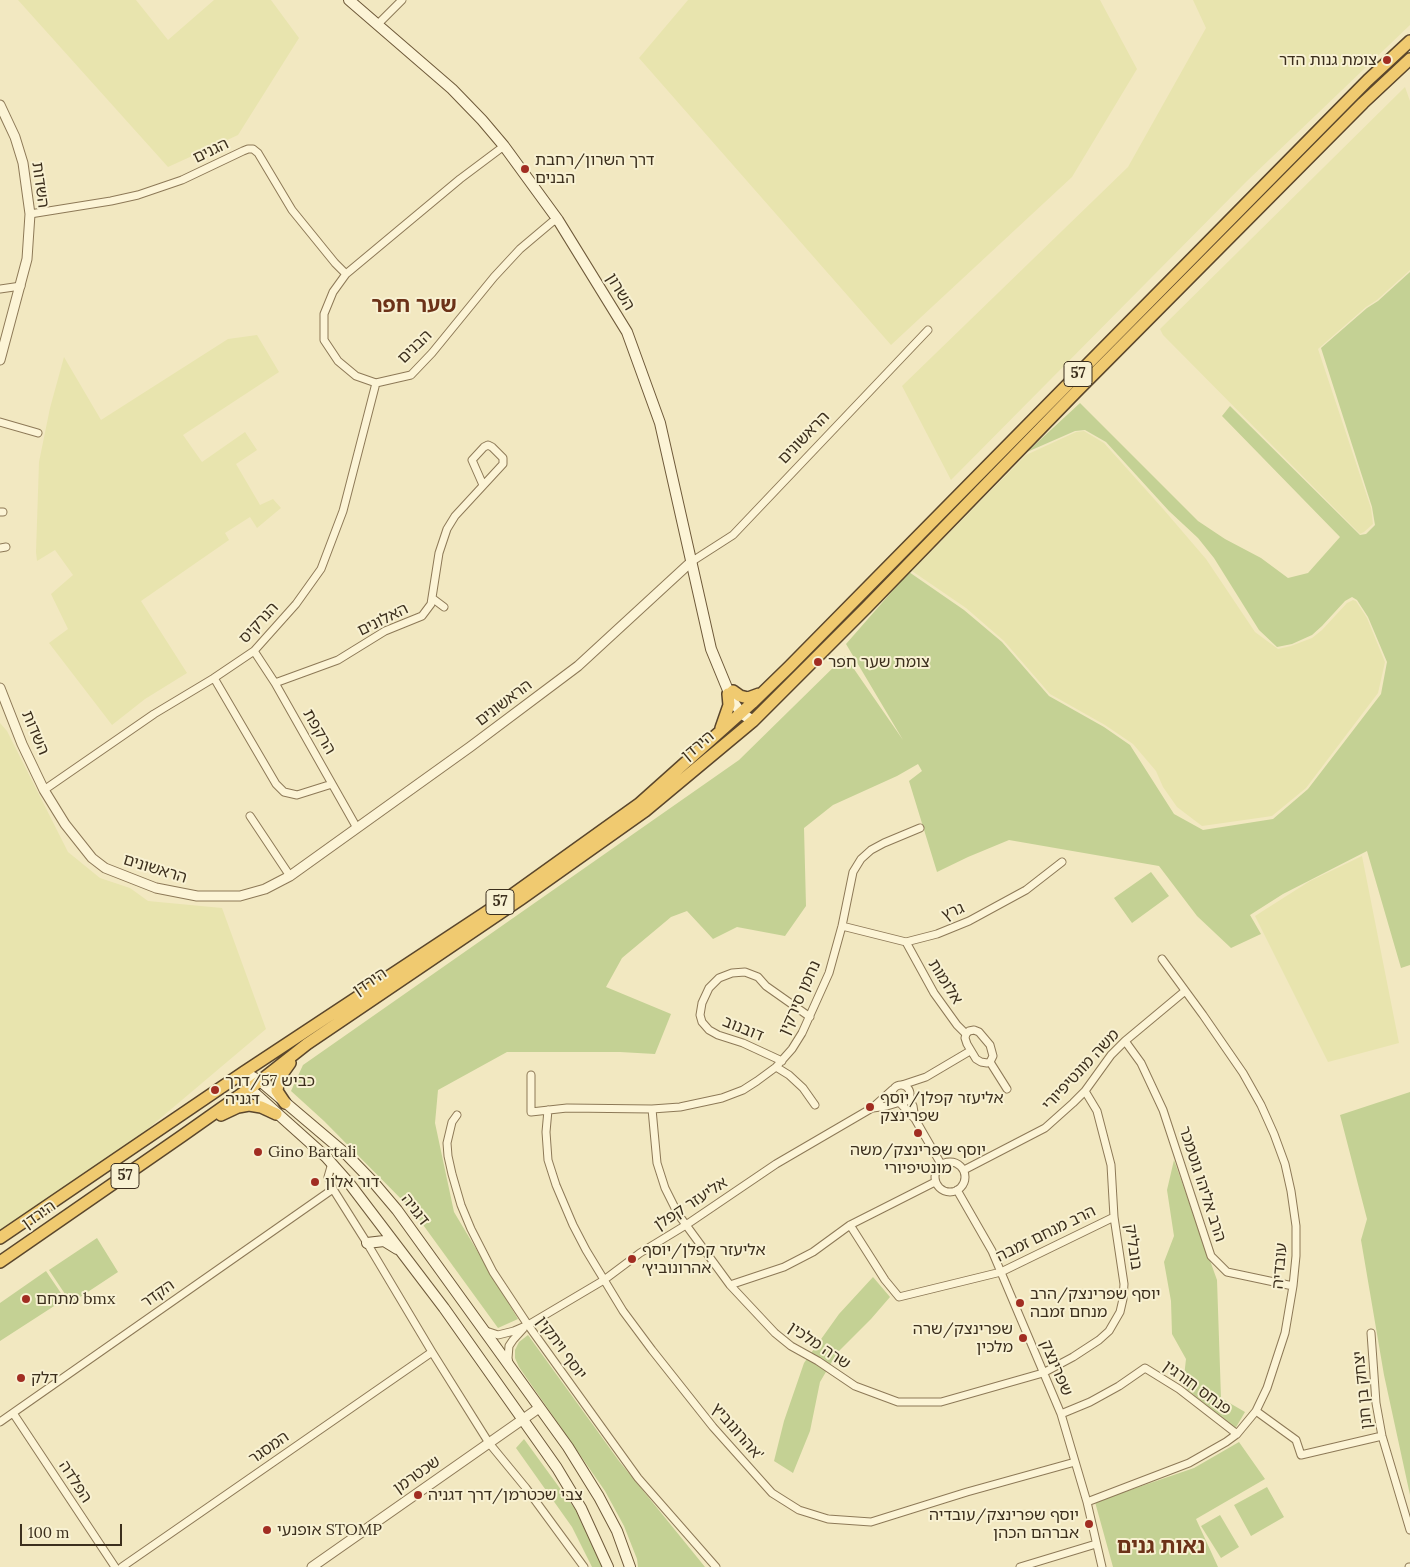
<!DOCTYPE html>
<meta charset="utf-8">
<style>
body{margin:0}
#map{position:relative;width:1410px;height:1567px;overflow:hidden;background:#f2e8c1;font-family:Lora,serif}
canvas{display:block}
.scale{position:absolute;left:20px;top:1524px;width:102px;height:22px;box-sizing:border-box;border:2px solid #3c2f1d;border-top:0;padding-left:6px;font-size:15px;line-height:18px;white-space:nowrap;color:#3c2f1d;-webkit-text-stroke:4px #f8f1d2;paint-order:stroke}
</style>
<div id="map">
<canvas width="1410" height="1567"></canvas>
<div class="scale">100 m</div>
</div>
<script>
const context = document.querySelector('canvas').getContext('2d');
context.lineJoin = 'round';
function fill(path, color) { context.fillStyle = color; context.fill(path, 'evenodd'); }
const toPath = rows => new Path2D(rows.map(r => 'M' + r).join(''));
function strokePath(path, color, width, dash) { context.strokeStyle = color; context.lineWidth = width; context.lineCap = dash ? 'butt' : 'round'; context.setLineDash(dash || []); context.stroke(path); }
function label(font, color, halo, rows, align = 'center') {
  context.font = font + ' Lora,"Noto Sans Hebrew",serif'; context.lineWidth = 4; context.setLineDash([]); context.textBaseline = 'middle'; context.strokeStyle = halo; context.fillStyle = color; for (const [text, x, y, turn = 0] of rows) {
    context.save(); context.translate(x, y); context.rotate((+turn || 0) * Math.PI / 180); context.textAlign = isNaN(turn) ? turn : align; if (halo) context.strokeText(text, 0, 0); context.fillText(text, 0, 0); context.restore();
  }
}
const farmland = toPath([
 [18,0,136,0,168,40,214,0,271,0,299,38,238,135,168,167],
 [688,0,1100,0,1137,69,1072,177,891,345,639,58],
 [1193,0,1410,0,1410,25,1247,181,951,480,902,386,1128,167,1206,28],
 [1405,87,1410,101,1410,270,1377,300,1366,307,1318,349,1371,508,1373,524,1364,532,1360,534,1163,335,1160,329],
 [257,335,279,372,183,435,202,462,245,432,257,450,236,464,260,505,273,499,281,508,257,528,250,517,225,533,229,540,141,601,187,673,145,699,112,725,49,643,68,629,51,594,73,575,55,550,37,561,36,552,39,462,50,408,64,357,101,420,228,339],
 [1084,431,1104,443,1164,510,1206,559,1255,632,1278,649,1291,646,1312,638,1322,630,1347,603,1353,600,1356,601,1367,618,1385,662,1378,693,1306,788,1272,816,1202,826,1177,807,1163,787,1156,771,1133,744,1105,725,1050,694,1004,641,966,608,912,571,1026,455,1076,432],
 [0,723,7,731,68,852,100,878,130,888,148,901,222,908,266,1029,137,1138,0,1234],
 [1362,856,1399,1043,1328,1062,1255,916,1310,881]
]);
const green = toPath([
 [1410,272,1410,965,1401,968,1367,851,1283,894,1250,915,1261,934,1231,948,1197,916,1159,866,1009,840,968,857,937,872,909,781,922,771,918,764,897,776,833,805,804,828,806,906,785,936,737,927,713,939,687,911,671,917,622,958,606,987,671,1014,655,1054,620,1052,507,1052,438,1090,435,1123,454,1212,518,1319,498,1328,413,1211,324,1121,291,1091,303,1065,739,760,845,656,903,740,846,644,909,572,964,610,1002,642,1049,696,1104,727,1130,745,1174,814,1203,830,1273,819,1308,789,1381,694,1387,662,1368,617,1357,600,1352,597,1345,601,1322,626,1312,635,1292,644,1277,647,1259,630,1214,558,1198,538,1169,511,1106,442,1085,430,1075,431,1027,452,1080,403,1198,521,1225,539,1261,558,1288,578,1308,573,1340,537,1222,416,1230,406,1360,535,1366,534,1375,525,1372,507,1321,348,1367,308,1378,301],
 [1151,872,1169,896,1132,923,1114,898],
 [1410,1092,1410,1495,1384,1375,1361,1240,1367,1219,1340,1115],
 [1174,1160,1217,1280,1221,1398,1245,1412,1235,1429,1183,1386,1186,1359,1172,1334,1171,1301,1164,1262,1174,1236,1167,1190],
 [97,1238,118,1272,71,1303,49,1270],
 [46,1271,65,1299,0,1341,0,1303],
 [873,1277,890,1297,871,1319,837,1353,820,1382,810,1431,793,1473,774,1461,784,1421,804,1363,839,1314],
 [528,1335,619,1461,705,1567,638,1567,637,1559,624,1526,605,1491,519,1367,515,1358,515,1350,519,1342],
 [524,1439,575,1509,602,1567,592,1567,572,1527,516,1448],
 [1239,1442,1265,1479,1196,1519,1218,1567,1113,1567,1095,1502,1194,1468],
 [1267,1487,1284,1517,1251,1536,1234,1505],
 [1220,1515,1239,1547,1221,1558,1201,1526]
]);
const minor = toPath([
 [378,24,402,0],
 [504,146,460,179,346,274,333,292,324,314,324,340,338,361,356,376,376,383,411,375,432,353,494,277,520,249,552,222,558,220],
 [30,214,111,201,138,195,182,180,243,151,248,149,253,149,258,153,292,210,335,263,346,274],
 [0,289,21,286],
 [0,422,38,433],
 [0,512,3,512],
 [0,548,6,547],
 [691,562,733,535,928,330],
 [432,598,444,607],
 [254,651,275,683,357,828],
 [214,678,276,784,284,792,297,795,332,784],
 [275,683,338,660,385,631,422,616,431,604,439,553,447,529,455,516,503,464,503,458,492,447,488,445,484,447,472,460,483,485],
 [44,790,154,714,214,678,254,651,296,604,321,569,343,511,376,383],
 [250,816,290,876],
 [842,926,906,942,937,934,969,921,1026,890,1062,862],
 [906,942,934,993,957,1025,966,1034],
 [974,1030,979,1032,990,1045,993,1056,990,1062,987,1063,981,1062,976,1059,967,1044,965,1038,966,1034,969,1031,974,1030],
 [1125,1041,1141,1063,1163,1110,1211,1256,1227,1272,1293,1286],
 [782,1061,743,1043,718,1035,709,1030,702,1022,700,1015,702,1003,709,988,719,978,732,973,745,972,758,977,766,986,810,1017],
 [990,1062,1007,1089],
 [776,1067,789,1075,803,1088,815,1105],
 [531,1075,531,1112,567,1108,652,1109,680,1107,722,1098,743,1090,757,1081,776,1067,792,1049,802,1033,829,973,842,926,853,872,861,859,871,850,884,843,920,828],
 '892 1094a9 9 0 1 1 18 0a9 9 0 1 1-18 0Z',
 [902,1085,926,1077,970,1051],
 [909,1098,913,1106,915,1119],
 [900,1103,915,1119,941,1164],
 [873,1108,887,1106,897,1103],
 [652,1109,657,1163,665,1188,678,1214,730,1285,775,1333,791,1346,818,1361,855,1386,898,1402,941,1402,1043,1373,1073,1357,1099,1340,1109,1331,1120,1312,1123,1299,1124,1284,1114,1217,1111,1165,1097,1111,1085,1091],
 [548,1110,546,1132,548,1160,556,1185,573,1225,586,1250,623,1311,652,1350,713,1427,772,1493,799,1510,828,1519,871,1522,967,1492,1075,1462],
 [457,1115,452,1122,447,1143,448,1156,452,1174,461,1205,471,1229,493,1272,528,1325,638,1478,716,1567],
 '935 1177a15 15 0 1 1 30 0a15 15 0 1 1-30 0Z',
 [332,1163,328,1177,333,1189,367,1243,432,1352,489,1443,526,1488,584,1567],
 [964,1170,1045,1128,1073,1103,1085,1091,1111,1055,1125,1041,1185,991],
 [957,1190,992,1251,1061,1414,1087,1502,1102,1567],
 [850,1225,885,1280,899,1297,1001,1272,1114,1217],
 [730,1285,784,1267,813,1252,850,1225,935,1182],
 [486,1331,498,1335,514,1331,528,1325,604,1280,640,1253,686,1225,776,1164,872,1108,892,1090],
 [1371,1333,1376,1403,1382,1436,1410,1530],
 [509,1363,508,1358,509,1346,513,1340,523,1329],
 [1256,1411,1296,1440,1301,1455,1382,1436],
 [13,1413,115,1567],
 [1061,1414,1090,1402,1119,1386,1145,1368,1179,1389,1237,1434],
 [0,1422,333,1189],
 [1087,1502,1189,1463,1226,1442,1237,1434,1256,1411,1267,1388,1285,1333,1293,1286,1296,1256,1296,1226,1291,1191,1285,1164,1274,1134,1261,1105,1243,1073,1203,1015,1162,959],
 [122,1567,432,1352],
 [1020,1567,1096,1544],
 [1409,1567,1410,1567]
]);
const tertiary = toPath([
 [0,105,15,137,23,163,30,214,27,259,0,360],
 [0,688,22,744,44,790,65,824,92,858,105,868,156,888,197,896,240,896,265,889,290,876,470,747,578,666,691,562],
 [312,1567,539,1408]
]);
const secondary = toPath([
 [349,0,452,89,482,120,504,146,558,220,627,332,660,423,711,649,732,700,741,713,753,721],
 [244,1072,260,1081,346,1154,375,1184,397,1210,568,1447,599,1497,617,1531,630,1567],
 [244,1072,249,1088,326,1157,349,1183,444,1308,557,1468,581,1508,608,1567],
 [367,1243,384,1241,397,1249]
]);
const trunk = toPath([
 [733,691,740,696,748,698,759,694],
 [721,728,729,705,728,694],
 [285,1103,277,1091,278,1083,280,1077,290,1063],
 [221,1115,238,1107,249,1105,261,1107,276,1114],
 [0,1238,244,1072,512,895,639,804,752,703,789,667,1368,80,1410,41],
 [0,1262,182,1136,260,1081,307,1044,521,899,645,811,753,721,866,608,1076,392,1363,103,1410,59]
]);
const markers = [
 [1387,60,5,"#a12d22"],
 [525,169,5,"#a12d22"],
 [818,662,5,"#a12d22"],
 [215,1090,5,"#a12d22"],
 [870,1107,5,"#a12d22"],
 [918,1133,5,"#a12d22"],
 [258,1152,5,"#a12d22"],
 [315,1182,5,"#a12d22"],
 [632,1259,5,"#a12d22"],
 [26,1299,5,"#a12d22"],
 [1020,1303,5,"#a12d22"],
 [1023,1338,5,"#a12d22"],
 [21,1378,5,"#a12d22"],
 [418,1495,5,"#a12d22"],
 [1089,1524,5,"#a12d22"],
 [267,1530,5,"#a12d22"]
];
const shields = [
 [1078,374,28],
 [500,902,28],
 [125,1176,28]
];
const shieldNames = [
 ["57",1078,374],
 ["57",500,902],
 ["57",125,1176]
];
const poiNames = [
 ["צומת גנות הדר",1377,60,"right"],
 ["דרך השרון/רחבת",535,160],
 ["הבנים",535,178],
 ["צומת שער חפר",828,662],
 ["כביש 57/דרך",225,1081],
 ["דגניה",225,1099],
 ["אליעזר קפלן/יוסף",880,1098],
 ["שפרינצק",880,1116],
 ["יוסף שפרינצק/משה",918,1150,"center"],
 ["מונטיפיורי",918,1168,"center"],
 ["Gino Bartali",268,1152],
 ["דור אלון",325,1182],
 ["אליעזר קפלן/יוסף",642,1250],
 ["אהרונוביץ׳",642,1268],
 ["יוסף שפרינצק/הרב",1030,1294],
 ["מנחם זמבה",1030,1312],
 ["מתחם bmx",36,1299],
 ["שפרינצק/שרה",1013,1329,"right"],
 ["מלכין",1013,1347,"right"],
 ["דלק",31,1378],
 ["צבי שכטרמן/דרך דגניה",428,1495],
 ["יוסף שפרינצק/עובדיה",1079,1515,"right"],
 ["אברהם הכהן",1079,1533,"right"],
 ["אופנעי STOMP",277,1530]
];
const streetNames = [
 ["הגנים",211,151,-26],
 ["השדות",40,185,82],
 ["השרון",620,292,59],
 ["הבנים",415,347,-44],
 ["הראשונים",804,438,-46],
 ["האלונים",383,620,-26],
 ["הנרקיס",259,623,-47],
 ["הראשונים",504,703,-37],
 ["הרקפת",319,732,60],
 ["השדות",35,733,67],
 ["הירדן",698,746,-40],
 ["הראשונים",155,869,17],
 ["גרץ",953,912,-23],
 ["הירדן",370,982,-34],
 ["אלומות",945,982,58],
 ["נחמן סירקין",800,998,-66],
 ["דובנוב",743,1029,22],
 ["משה מונטיפיורי",1081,1070,-47],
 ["הרב אליהו גוטמכר",1202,1184,72],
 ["אליעזר קפלן",691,1204,-33],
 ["דגניה",415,1210,52],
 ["הירדן",39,1215,-35],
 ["הרב מנחם זמבה",1046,1234,-26],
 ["בובליק",1133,1247,82],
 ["עובדיה",1280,1266,-85],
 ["הקדר",158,1294,-35],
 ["שרה מלכין",819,1346,34],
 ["יוסף ויתקין",561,1348,54],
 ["שפרינצק",1056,1368,67],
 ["פנחס חורגין",1197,1388,36],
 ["יצחק בן חנן",1363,1390,-96],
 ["אהרונוביץ'",737,1432,49],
 ["המסגר",269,1448,-35],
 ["שכטרמן",417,1475,-35],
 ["הפלדה",75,1482,57]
];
const districtNames = [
 ["שער חפר",414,306],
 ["נאות גנים",1161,1547]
];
fill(farmland, '#e8e4ae');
fill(green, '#c4d194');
strokePath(minor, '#8d7957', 9);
strokePath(tertiary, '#8d7957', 11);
strokePath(secondary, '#6f5a3a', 12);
strokePath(trunk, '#5a462c', 14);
strokePath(minor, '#fcf4d6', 7);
strokePath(tertiary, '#fcf4d6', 9);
strokePath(secondary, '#fcf4d6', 10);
strokePath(trunk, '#f0ca70', 11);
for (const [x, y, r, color] of markers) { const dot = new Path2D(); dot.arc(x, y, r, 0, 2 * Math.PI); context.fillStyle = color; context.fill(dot); strokePath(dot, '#f8f1d2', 2); }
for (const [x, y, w] of shields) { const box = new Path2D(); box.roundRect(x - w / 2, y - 12.5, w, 25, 4); context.fillStyle = '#f8f1d2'; context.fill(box); strokePath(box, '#3c2f1d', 1); }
label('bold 15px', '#3c2f1d', null, shieldNames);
label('16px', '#3c2f1d', '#f8f1d2', poiNames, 'left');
label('16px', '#3c2f1d', '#f8f1d2', streetNames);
label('bold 21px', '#6c3218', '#f8f1d2', districtNames);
</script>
